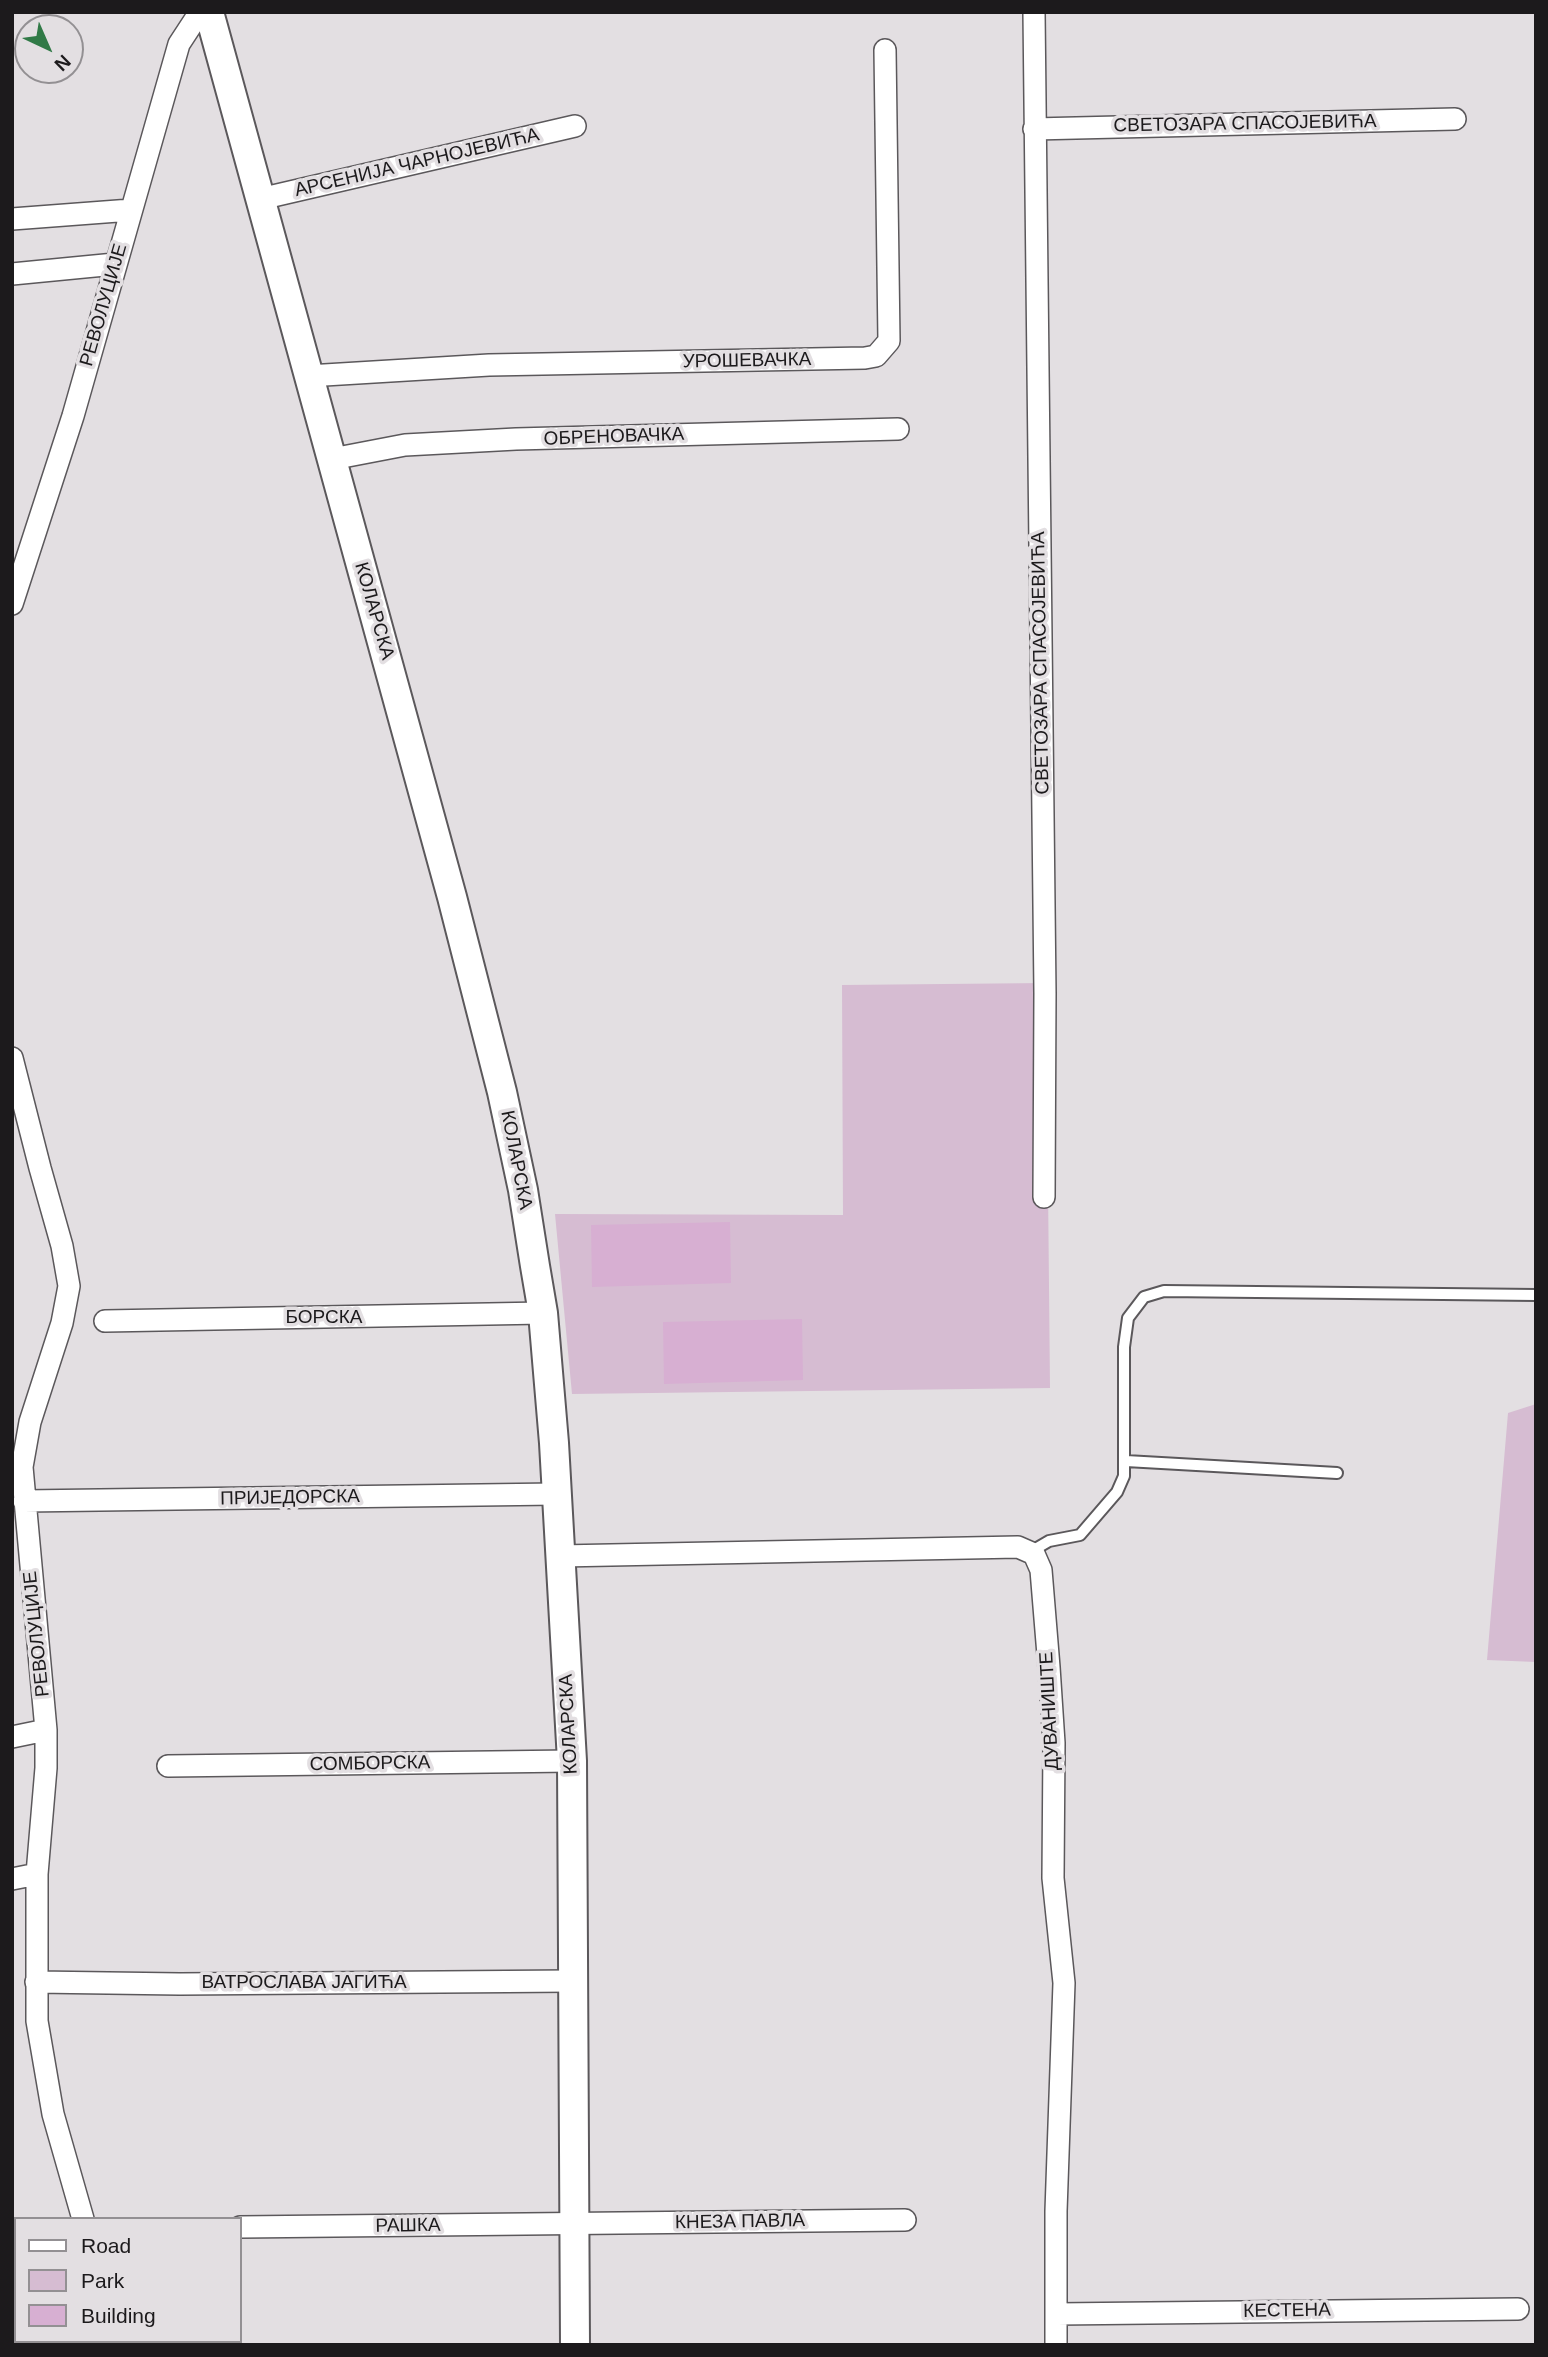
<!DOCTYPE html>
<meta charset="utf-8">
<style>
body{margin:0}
#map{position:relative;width:1548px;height:2357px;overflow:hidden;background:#e3dfe2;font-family:Arial,sans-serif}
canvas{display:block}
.frame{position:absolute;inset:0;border:14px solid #1c1a1c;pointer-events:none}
.legend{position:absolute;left:14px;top:2217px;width:228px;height:126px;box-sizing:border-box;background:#e3dfe2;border:2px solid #939093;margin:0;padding:9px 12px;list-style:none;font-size:21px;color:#1c1a1c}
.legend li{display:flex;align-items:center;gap:14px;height:35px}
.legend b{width:35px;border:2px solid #939093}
.north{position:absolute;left:14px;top:14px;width:70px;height:70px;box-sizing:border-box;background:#e3dfe2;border:2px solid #939093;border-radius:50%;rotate:136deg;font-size:19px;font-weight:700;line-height:28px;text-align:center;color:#1c1a1c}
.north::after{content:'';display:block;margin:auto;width:24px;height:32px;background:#317a47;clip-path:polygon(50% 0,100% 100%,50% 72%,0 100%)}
</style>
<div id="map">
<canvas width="1548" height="2357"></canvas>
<div class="frame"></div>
<ul class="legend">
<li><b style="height:9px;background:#fff"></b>Road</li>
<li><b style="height:19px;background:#d6bcd2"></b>Park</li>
<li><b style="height:19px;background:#d7afd2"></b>Building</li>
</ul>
<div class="north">N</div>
</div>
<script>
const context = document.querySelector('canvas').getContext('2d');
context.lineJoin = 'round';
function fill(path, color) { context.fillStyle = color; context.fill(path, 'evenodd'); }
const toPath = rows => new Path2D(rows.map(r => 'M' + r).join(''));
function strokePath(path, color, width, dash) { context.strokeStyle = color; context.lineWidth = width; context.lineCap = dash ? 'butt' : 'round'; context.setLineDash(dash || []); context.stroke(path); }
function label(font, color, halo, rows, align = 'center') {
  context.font = font + ' Arial,sans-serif'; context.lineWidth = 7; context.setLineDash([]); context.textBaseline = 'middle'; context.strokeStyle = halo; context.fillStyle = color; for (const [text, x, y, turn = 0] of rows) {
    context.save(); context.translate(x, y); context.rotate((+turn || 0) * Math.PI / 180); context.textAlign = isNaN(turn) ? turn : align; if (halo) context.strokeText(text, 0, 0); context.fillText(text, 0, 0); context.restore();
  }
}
const green = toPath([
 [1046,983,1050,1388,572,1394,555,1214,843,1215,842,985],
 [1536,1404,1536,1662,1487,1660,1508,1413]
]);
const building = toPath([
 [730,1222,731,1283,592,1287,591,1225],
 [802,1319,803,1380,664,1384,663,1322]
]);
const lane = toPath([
 [1126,1461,1337,1473],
 [1034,1554,1037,1548,1049,1541,1080,1535,1117,1492,1124,1476,1124,1347,1128,1318,1144,1297,1164,1291,1536,1295]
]);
const street = toPath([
 [1034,12,1045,993,1044,1197],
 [1034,129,1455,119],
 [260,199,575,126],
 [12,219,131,210],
 [12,274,115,264],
 [308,376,489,365,865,358,876,356,889,341,885,50],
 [332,459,405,445,516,439,898,429],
 [12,604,73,416,179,44,196,18,206,12],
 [12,1058,40,1168,62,1246,69,1286,62,1323,30,1422,22,1467,46,1730,46,1768,37,1874,37,2021,53,2114,83,2219],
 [105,1321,543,1313],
 [24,1501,556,1494],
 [560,1556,1018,1547,1034,1554,1041,1570,1049,1667,1054,1743,1053,1878,1064,1983,1056,2211,1056,2345],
 [12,1737,46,1730],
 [168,1766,572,1761],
 [12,1879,37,1874],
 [36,1982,180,1984,572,1981],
 [240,2227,905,2220],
 [1057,2314,1518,2309],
 [12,2321,16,2320],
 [117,2341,118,2345]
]);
const secondary = toPath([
 [209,12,452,897,502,1092,523,1190,535,1266,543,1313,554,1443,572,1761,575,2345]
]);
const streetNames = [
 ["СВЕТОЗАРА СПАСОЈЕВИЋА",1245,124,-1],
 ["АРСЕНИЈА ЧАРНОЈЕВИЋА",417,163,-13],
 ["РЕВОЛУЦИЈЕ",104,305,-74],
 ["УРОШЕВАЧКА",747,361,-1],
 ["ОБРЕНОВАЧКА",614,437,-2],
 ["КОЛАРСКА",374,611,74],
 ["СВЕТОЗАРА СПАСОЈЕВИЋА",1041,663,-91],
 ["КОЛАРСКА",516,1160,79],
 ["БОРСКА",324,1318],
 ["ПРИЈЕДОРСКА",290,1498,-1],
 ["РЕВОЛУЦИЈЕ",37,1634,-96],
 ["ДУВАНИШТЕ",1050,1711,-93],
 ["КОЛАРСКА",569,1724,-93],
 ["СОМБОРСКА",370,1764,-1],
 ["ВАТРОСЛАВА ЈАГИЋА",304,1983],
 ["КНЕЗА ПАВЛА",740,2222,-1],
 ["РАШКА",408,2226,-1],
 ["КЕСТЕНА",1287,2311,-1]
];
fill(green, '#d6bcd2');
fill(building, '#d7afd2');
strokePath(lane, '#5b585b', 14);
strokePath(street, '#5b585b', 24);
strokePath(secondary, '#5b585b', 32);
strokePath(lane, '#fff', 10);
strokePath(street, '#fff', 21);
strokePath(secondary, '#fff', 28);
label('19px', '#1c1a1c', '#e3dfe2', streetNames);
</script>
